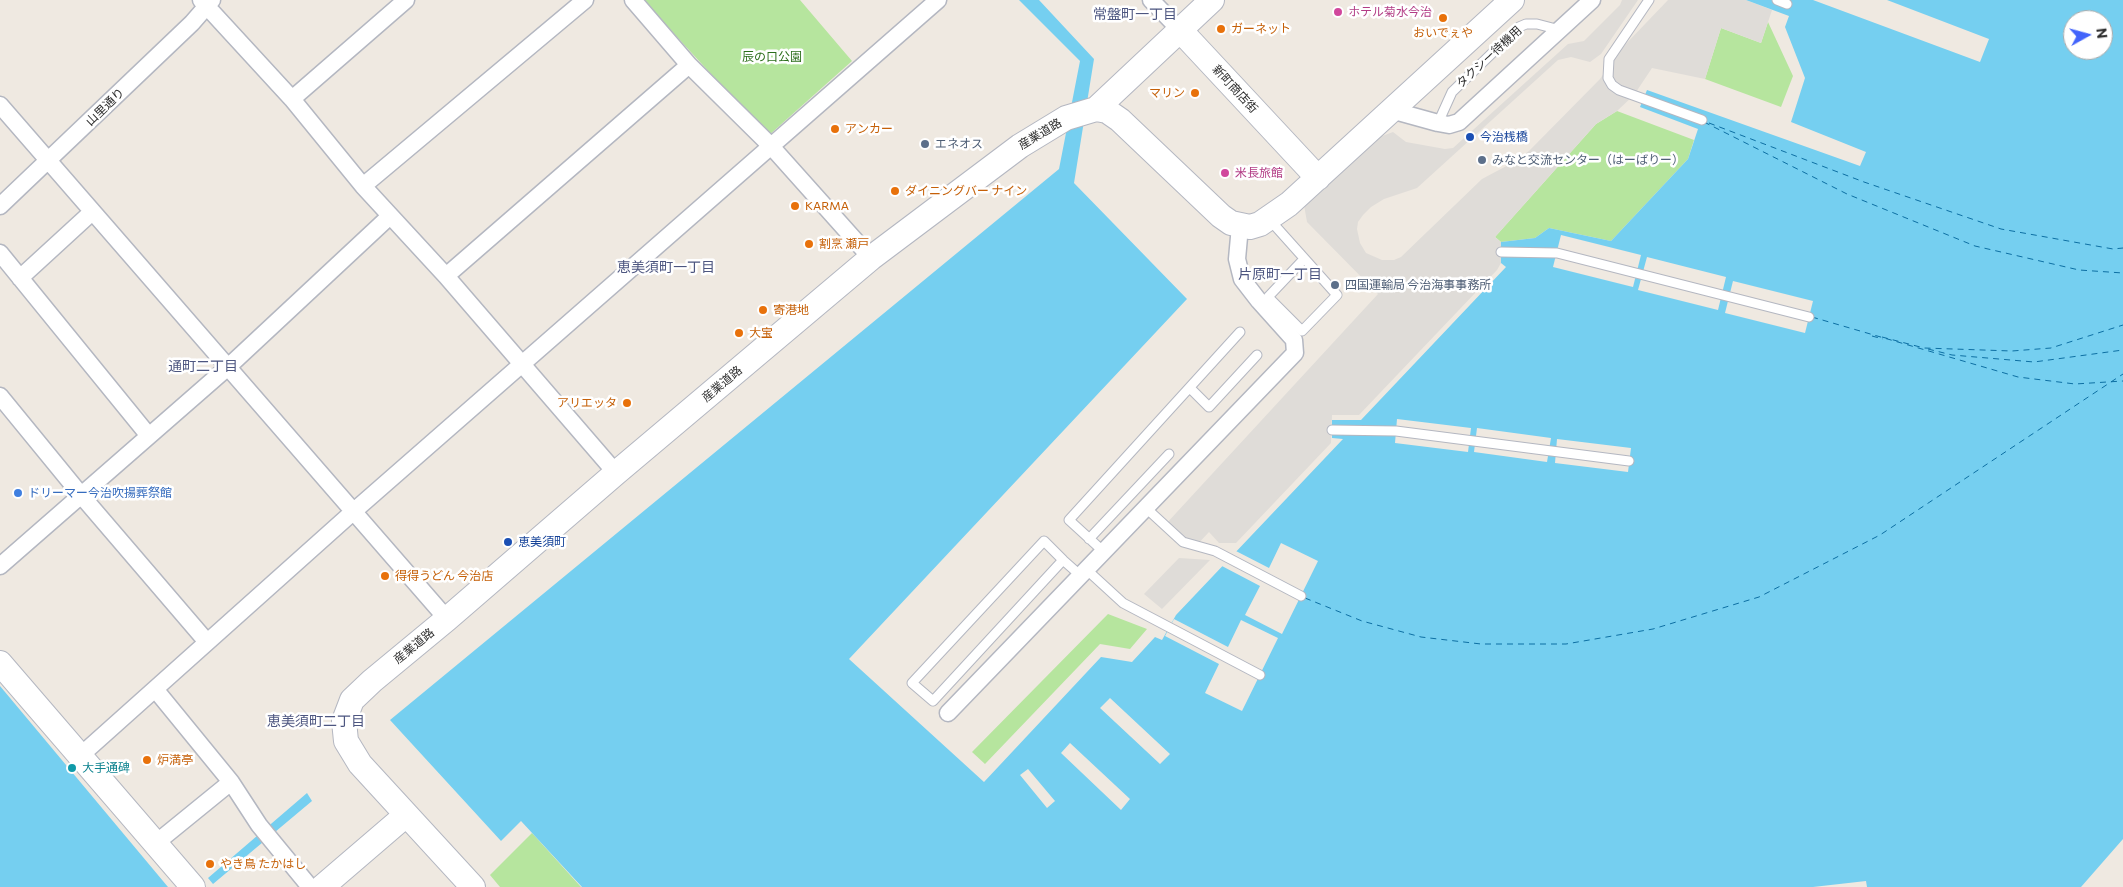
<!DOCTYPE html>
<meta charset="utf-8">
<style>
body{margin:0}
#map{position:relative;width:2123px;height:887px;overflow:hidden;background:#efe9e1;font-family:Commissioner,sans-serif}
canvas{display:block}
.north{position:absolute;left:2063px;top:10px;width:50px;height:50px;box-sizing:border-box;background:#fff;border:1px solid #ababab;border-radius:50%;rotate:83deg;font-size:14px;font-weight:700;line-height:20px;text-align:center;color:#2e2e2e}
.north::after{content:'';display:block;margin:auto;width:18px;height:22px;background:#4264fb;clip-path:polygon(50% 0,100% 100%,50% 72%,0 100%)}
</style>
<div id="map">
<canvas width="2123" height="887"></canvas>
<div class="north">N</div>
</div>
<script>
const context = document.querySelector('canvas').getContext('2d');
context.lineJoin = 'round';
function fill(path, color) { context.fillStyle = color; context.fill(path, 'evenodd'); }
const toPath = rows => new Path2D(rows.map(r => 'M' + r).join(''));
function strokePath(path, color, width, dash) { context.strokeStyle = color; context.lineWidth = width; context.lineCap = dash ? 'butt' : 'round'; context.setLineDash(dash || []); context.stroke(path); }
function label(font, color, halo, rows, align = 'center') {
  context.font = font + ' Commissioner,"Noto Sans JP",sans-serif'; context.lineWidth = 5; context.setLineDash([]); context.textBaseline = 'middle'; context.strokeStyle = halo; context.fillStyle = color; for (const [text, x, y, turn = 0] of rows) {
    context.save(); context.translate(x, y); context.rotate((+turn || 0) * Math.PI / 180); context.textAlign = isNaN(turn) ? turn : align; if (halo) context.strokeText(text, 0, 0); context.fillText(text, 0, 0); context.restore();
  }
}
const green = toPath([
 [643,0,800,0,852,61,768,136],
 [1768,22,1793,76,1781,107,1705,79,1721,28,1761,43],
 [1617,111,1694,140,1688,159,1611,241,1549,228,1535,238,1501,242,1495,237,1596,124],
 [1108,614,1147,629,1130,649,1100,644,985,764,972,752],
 [532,833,581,887,500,887,490,875]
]);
const plaza = toPath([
 [1622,0,1638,0,1601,54,1590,62,1571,57,1558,60,1417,188,1384,199,1371,207,1363,215,1358,222,1357,229,1360,243,1366,253,1382,260,1394,260,1401,257,1482,179,1514,162,1529,151,1600,79,1622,48,1668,0,1746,0,1772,10,1761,43,1721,28,1705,79,1652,68,1634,95,1617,111,1596,124,1495,237,1501,242,1501,263,1497,270,1359,415,1332,415,1331,443,1236,543,1219,543,1209,532,1195,547,1165,525,1378,294,1307,222,1304,205,1377,138,1393,132,1406,142,1445,149,1453,148,1568,44,1584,41,1620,5],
 [1179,558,1210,560,1162,609,1144,594]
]);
const water = toPath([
 [1019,0,1039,0,1094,59,1074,183,1187,299,849,659,984,782,1101,657,1132,662,1155,637,1162,640,1176,615,1343,439,1332,438,1332,420,1361,420,1506,267,1501,263,1501,242,1535,238,1549,228,1611,241,1688,159,1698,129,1640,107,1647,90,1860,166,1866,152,1791,122,1805,78,1785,27,1789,16,1746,0,1813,0,1980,62,1989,39,1887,0,2123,0,2123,839,2081,887,1867,887,1866,881,1813,887,582,887,521,821,501,841,390,720,1059,169,1080,61],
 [2073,20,2103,20,2103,50,2073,50],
 [0,686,168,887,0,887],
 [307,793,312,801,213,884,208,878]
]);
const pier = toPath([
 [1561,235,1641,255,1633,287,1553,267],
 [1647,257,1726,277,1718,310,1638,290],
 [1733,281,1813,301,1805,333,1725,313],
 [1397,419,1471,428,1468,452,1395,443],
 [1477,428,1551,438,1547,462,1474,452],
 [1557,439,1631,448,1628,472,1555,463],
 [1281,543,1318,561,1282,634,1245,615,1260,586,1220,565,1234,550,1269,568],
 [1174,619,1228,647,1241,620,1278,638,1242,711,1205,693,1219,664,1165,636],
 [1110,698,1170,754,1160,764,1100,708],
 [1070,743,1130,799,1121,810,1061,753],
 [1028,769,1055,801,1047,808,1020,775]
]);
const ferry = toPath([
 [1704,122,1847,194,1975,246,2079,270,2123,273],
 [1709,123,1864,182,2001,229,2113,249,2123,248],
 [1812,317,2018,377,2075,384,2123,381],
 [1872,336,1883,339],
 [1882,337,1924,348,2012,351,2051,348,2123,325],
 [1928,349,1952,355,2034,362,2123,350],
 [1305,598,1362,621,1421,637,1481,644,1566,644,1653,629,1759,597,1880,535,2123,374]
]);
const lane = toPath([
 [1649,0,1609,59,1608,78,1612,85,1619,90,1702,120],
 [1777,0,1787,4],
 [1438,123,1452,92,1519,27,1526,24,1537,24,1560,30],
 [1269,219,1337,295,1302,331,1268,297,1304,259],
 [1501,252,1557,253,1809,317],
 [1190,388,1209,407,1257,355],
 [1332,430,1396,431,1629,461],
 [1146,508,1183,542,1215,551,1301,596],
 [1089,539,1169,454],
 [1104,552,1069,520,1240,332],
 [1063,560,1044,541,912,683,933,701,1063,560,1081,576],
 [1087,570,1123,603,1260,675]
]);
const street = toPath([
 [201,0,292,99,363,186,446,276,616,473],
 [633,0,689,65,770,145,871,258],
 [1151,0,1180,30],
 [292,99,406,0],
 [0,105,447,619],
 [1391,110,1438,123,1449,125,1459,122,1592,0],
 [363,186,585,0],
 [0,206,192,23,212,0],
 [0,253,149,436],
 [446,276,689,65],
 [20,278,92,212],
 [0,396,81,495,207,642],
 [0,566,228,367,390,216],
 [155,689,231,782,259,825,310,887],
 [948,713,1295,353,1294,340,1259,301,1242,279,1237,259,1240,226],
 [80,756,354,511,938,0],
 [156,843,231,782]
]);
const secondary = toPath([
 [1180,30,1318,178],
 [1096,109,1107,111,1120,120,1221,216,1231,223,1250,227,1260,224,1289,204,1512,0],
 [0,663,193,887],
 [322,887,406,815],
 [473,887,360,764,346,741,344,721,352,700,372,681,447,619,616,473,871,258,1020,146,1066,118,1096,109,1212,0]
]);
const markers = [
 [1338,12,5,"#d1479c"],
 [1443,18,5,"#e8710a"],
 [1221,29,5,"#e8710a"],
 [1195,93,5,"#e8710a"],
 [835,129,5,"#e8710a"],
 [1470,137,5,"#1a4fb4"],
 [925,144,5,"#5c6f8a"],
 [1482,160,5,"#5c6f8a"],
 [1225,173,5,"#d1479c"],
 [895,191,5,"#e8710a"],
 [795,206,5,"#e8710a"],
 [809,244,5,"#e8710a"],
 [1335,285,5,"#5c6f8a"],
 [763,310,5,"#e8710a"],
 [739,333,5,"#e8710a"],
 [627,403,5,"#e8710a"],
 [18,493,5,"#3f7fe0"],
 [508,542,5,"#1a4fb4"],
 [385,576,5,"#e8710a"],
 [147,760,5,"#e8710a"],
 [72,768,5,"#0f9aa8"],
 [210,864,5,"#e8710a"]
];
const hotelNames = [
 ["ホテル菊水今治",1348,12],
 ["米長旅館",1235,173]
];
const foodNames = [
 ["ガーネット",1231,29],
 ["おいでぇや",1443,33,"center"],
 ["マリン",1185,93,"right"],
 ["アンカー",845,129],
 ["ダイニングバー ナイン",905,191],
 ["KARMA",805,206],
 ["割烹 瀬戸",819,244],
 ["寄港地",773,310],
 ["大宝",749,333],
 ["アリエッタ",617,403,"right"],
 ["得得うどん 今治店",395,576],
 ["炉満亭",157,760],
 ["やき鳥 たかはし",220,864]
];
const parkNames = [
 ["辰の口公園",772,57]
];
const streetNames = [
 ["タクシー待機用",1489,57,-43],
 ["新町商店街",1235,89,47],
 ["山里通り",105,107,-44],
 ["産業道路",1040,134,-31],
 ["産業道路",722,384,-40],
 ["産業道路",414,646,-39]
];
const transitNames = [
 ["今治桟橋",1480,137],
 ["恵美須町",518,542]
];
const serviceNames = [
 ["エネオス",935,144],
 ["みなと交流センター（はーばりー）",1492,160],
 ["四国運輸局 今治海事事務所",1345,285]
];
const shopNames = [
 ["ドリーマー今治吹揚葬祭館",28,493]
];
const cultureNames = [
 ["大手通碑",82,768]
];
const neighbourhoodNames = [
 ["常盤町一丁目",1135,14],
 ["恵美須町一丁目",666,267],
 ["片原町一丁目",1280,274],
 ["通町二丁目",203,366],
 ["恵美須町二丁目",316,721]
];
fill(green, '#b6e59e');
fill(plaza, '#dfdcd8');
fill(water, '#75cff0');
fill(pier, '#efe9e1');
strokePath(ferry, '#0d6fa3', 1, [6, 5]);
strokePath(lane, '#b4b7c1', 11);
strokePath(street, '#b4b7c1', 19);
strokePath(secondary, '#b4b7c1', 26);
strokePath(lane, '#fff', 9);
strokePath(street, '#fff', 16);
strokePath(secondary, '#fff', 24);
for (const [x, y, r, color] of markers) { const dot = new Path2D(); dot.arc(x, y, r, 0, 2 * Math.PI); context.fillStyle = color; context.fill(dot); strokePath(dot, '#fff', 2); }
label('12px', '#b23c85', '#fff', hotelNames, 'left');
label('12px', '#c56008', '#fff', foodNames, 'left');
label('12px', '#2c6e1b', '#fff', parkNames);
label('12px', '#2e2e2e', '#fff', streetNames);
label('12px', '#164399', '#fff', transitNames, 'left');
label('12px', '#4e5e75', '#fff', serviceNames, 'left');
label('12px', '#366cbe', '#fff', shopNames, 'left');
label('12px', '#0d838f', '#fff', cultureNames, 'left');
label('14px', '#4d5680', '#fff', neighbourhoodNames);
</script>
